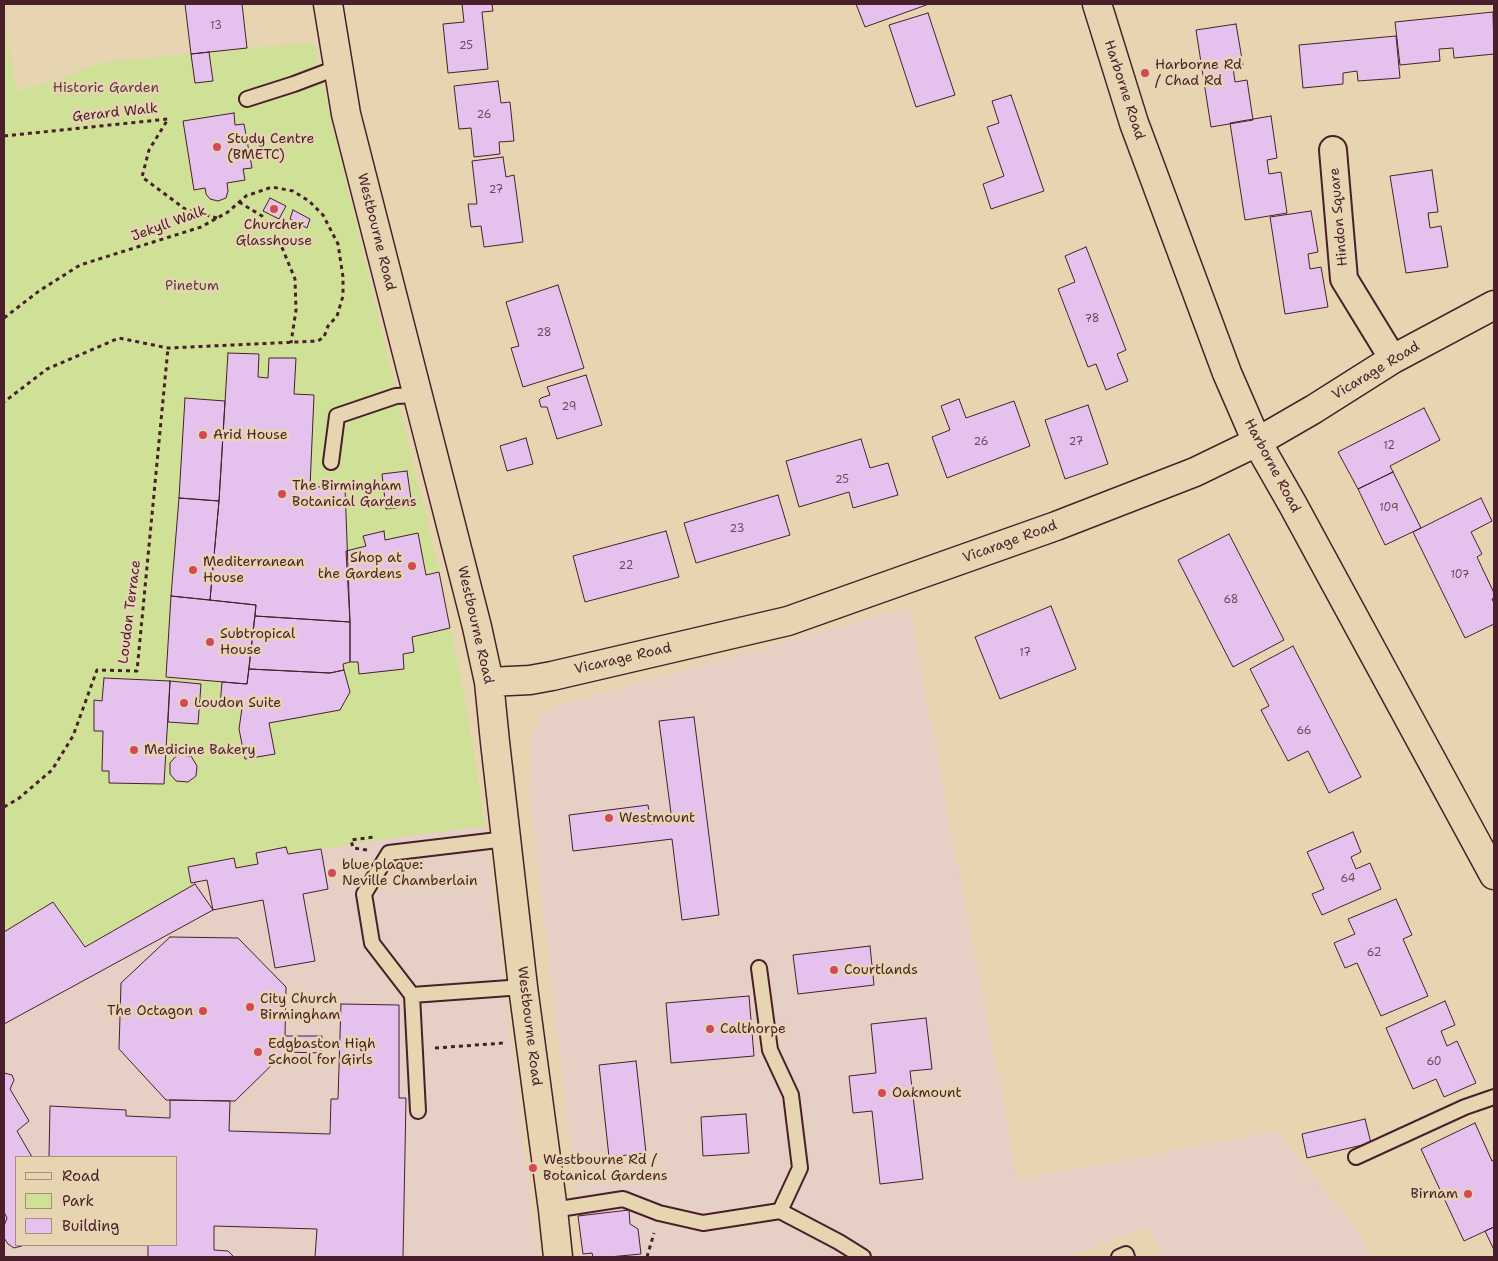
<!DOCTYPE html>
<style>
body{margin:0}
#map{position:relative;width:1498px;height:1261px;overflow:hidden;background:#e7d5b2;font-family:"Shantell Sans",sans-serif}
canvas{display:block}
.frame{position:absolute;inset:0;border:5px solid #4a1f2b;pointer-events:none}
.legend{position:absolute;left:15px;top:1156px;width:162px;height:90px;box-sizing:border-box;background:#e7d5b2;border:1px solid #a88c7c;margin:0;padding:6px 9px;list-style:none;font-size:15px;color:#4a1f2b}
.legend li{display:flex;align-items:center;gap:10px;height:25px}
.legend b{width:25px;border:1px solid #a88c7c}
</style>
<div id="map">
<canvas width="1498" height="1261"></canvas>
<div class="frame"></div>
<ul class="legend">
<li><b style="height:6px;background:#e7d5b2"></b>Road</li>
<li><b style="height:14px;background:#cee196"></b>Park</li>
<li><b style="height:14px;background:#e5c2ee"></b>Building</li>
</ul>
</div>
<script>
const context = document.querySelector('canvas').getContext('2d');
context.lineJoin = 'round';
function fill(path, color) { context.fillStyle = color; context.fill(path, 'evenodd'); }
const toPath = rows => new Path2D(rows.map(r => 'M' + r).join(''));
function strokePath(path, color, width, dash) { context.strokeStyle = color; context.lineWidth = width; context.lineCap = dash ? 'butt' : 'round'; context.setLineDash(dash || []); context.stroke(path); }
function label(font, color, halo, rows, align = 'center') {
  context.font = font + ' "Shantell Sans",sans-serif'; context.lineWidth = 5; context.setLineDash([]); context.textBaseline = 'middle'; context.strokeStyle = halo; context.fillStyle = color; for (const [text, x, y, turn = 0] of rows) {
    context.save(); context.translate(x, y); context.rotate((+turn || 0) * Math.PI / 180); context.textAlign = isNaN(turn) ? turn : align; if (halo) context.strokeText(text, 0, 0); context.fillText(text, 0, 0); context.restore();
  }
}
const built = toPath([
 [909,607,1018,1180,1276,1131,1357,1229,1371,1257,1162,1257,1148,1226,1069,1257,583,1257,529,789,532,733,541,716,559,705],
 [485,826,538,1257,4,1257,4,932,53,902,181,892,192,887,188,867,286,847,288,854,406,836],
 [16,1157,176,1157,176,1245,16,1245]
]);
const green = toPath([
 [4,18,16,91,61,79,99,63,247,48,313,43,439,572,466,706,485,826,406,836,288,854,286,847,256,853,258,864,236,868,233,858,189,867,192,887,85,947,53,902,4,932]
]);
const building = toPath([
 [185,4,242,4,247,48,191,54,185,4],
 [462,4,492,4,493,11,482,12,488,69,448,73,443,24,464,22,462,4],
 [856,4,929,4,865,27,856,4],
 [1493,12,1494,54,1454,58,1453,48,1439,49,1440,61,1400,65,1395,22,1493,12],
 [928,13,955,95,916,107,889,25,928,13],
 [1236,24,1243,65,1233,67,1235,82,1247,80,1253,120,1211,127,1196,30,1236,24],
 [1396,36,1400,78,1358,81,1357,71,1343,73,1343,84,1303,88,1299,45,1396,36],
 [209,52,213,81,195,83,191,54,209,52],
 [498,81,501,103,510,102,514,141,499,142,500,154,474,157,471,128,459,129,454,86,498,81],
 [1011,95,1044,191,991,209,983,184,1004,176,987,127,999,123,992,101,1011,95],
 [234,113,235,125,244,124,252,168,243,169,245,180,227,183,228,191,226,198,218,201,210,199,206,194,205,188,194,190,183,121,234,113],
 [1271,116,1277,158,1267,160,1269,174,1281,172,1287,213,1245,220,1230,123,1271,116],
 [503,157,506,177,514,175,523,242,484,247,481,226,471,227,468,204,477,204,472,161,503,157],
 [1432,170,1438,212,1428,213,1430,228,1441,226,1448,267,1406,273,1390,176,1432,170],
 [270,198,286,206,279,219,263,211,270,198],
 [293,210,310,219,307,228,290,219,293,210],
 [1311,211,1318,252,1308,254,1310,269,1321,267,1328,307,1285,314,1270,217,1311,211],
 [1086,247,1126,350,1117,354,1128,381,1106,390,1096,364,1088,367,1058,289,1075,282,1065,256,1086,247],
 [558,285,584,368,523,387,511,348,519,346,506,302,558,285],
 [228,353,259,354,258,377,268,378,269,358,296,358,294,394,314,395,310,487,345,487,350,622,255,616,256,605,210,600,219,501,228,353],
 [586,375,602,425,557,439,547,407,541,407,539,400,541,398,550,395,547,387,586,375],
 [185,398,225,401,219,501,179,498,185,398],
 [959,399,966,418,1014,401,1030,446,947,478,932,437,950,430,941,406,959,399],
 [1088,405,1108,464,1065,479,1045,420,1088,405],
 [1424,408,1440,440,1390,466,1393,472,1358,489,1338,452,1424,408],
 [526,438,533,464,507,471,500,446,526,438],
 [861,439,870,468,888,463,898,495,853,508,849,492,799,507,786,461,861,439],
 [407,471,412,506,386,509,382,474,407,471],
 [1393,472,1421,528,1385,545,1358,489,1393,472],
 [778,495,790,535,696,563,684,523,778,495],
 [179,498,219,501,210,600,171,596,179,498],
 [1481,498,1492,521,1471,532,1482,554,1477,557,1494,593,1494,598,1492,599,1494,603,1494,624,1465,638,1413,532,1481,498],
 [384,531,385,540,418,533,426,575,439,572,450,628,412,637,414,652,403,654,404,669,359,674,358,662,350,662,350,622,346,551,366,546,363,536,384,531],
 [666,531,679,577,585,602,573,556,666,531],
 [1229,534,1284,640,1233,667,1178,560,1229,534],
 [171,596,256,605,247,684,166,677,171,596],
 [1051,606,1076,669,1000,699,975,637,1051,606],
 [255,616,350,622,350,662,343,664,344,670,330,673,249,669,255,616],
 [1293,646,1361,777,1329,793,1308,751,1288,761,1261,710,1269,706,1250,669,1293,646],
 [249,669,330,673,344,670,350,692,340,710,269,723,275,754,245,759,239,729,242,708,220,706,222,682,247,684,249,669],
 [104,678,170,681,164,784,109,783,109,771,102,771,103,731,94,731,94,700,102,701,104,678],
 [170,681,201,684,198,724,168,722,170,681],
 [694,717,719,915,682,920,672,839,573,851,569,815,648,805,651,824,672,821,659,721,694,717],
 [177,755,191,756,197,766,196,776,188,782,176,781,170,774,170,763,177,755],
 [1353,832,1361,852,1351,857,1356,869,1370,863,1381,889,1322,915,1312,894,1324,889,1307,852,1353,832],
 [286,847,288,854,321,849,328,889,303,894,315,961,275,968,263,900,213,910,207,880,191,883,188,867,234,858,236,868,258,864,256,853,286,847],
 [195,884,213,910,4,1024,4,932,53,902,85,947,195,884],
 [1396,899,1412,935,1403,939,1428,996,1381,1016,1357,963,1345,968,1334,943,1355,934,1348,919,1396,899],
 [170,937,238,938,286,987,285,1036,322,1036,321,1053,285,1052,235,1101,166,1100,119,1049,121,983,170,937],
 [870,946,874,985,798,994,793,955,870,946],
 [749,996,754,1056,671,1063,666,1003,749,996],
 [1445,1001,1455,1025,1441,1031,1447,1046,1457,1041,1476,1083,1444,1097,1436,1079,1413,1089,1386,1028,1445,1001],
 [341,1004,399,1005,399,1098,406,1098,403,1257,315,1257,317,1229,214,1226,214,1250,228,1251,234,1257,148,1257,148,1245,176,1245,176,1157,49,1157,50,1106,126,1110,126,1116,170,1118,170,1100,230,1101,229,1131,330,1134,331,1099,338,1099,341,1004],
 [926,1018,932,1069,910,1071,923,1179,880,1184,872,1111,853,1113,849,1076,876,1073,871,1024,926,1018],
 [636,1061,646,1153,609,1157,599,1065,636,1061],
 [4,1073,12,1075,14,1080,10,1089,29,1121,17,1131,32,1157,16,1157,16,1245,25,1245,14,1248,8,1244,4,1238,4,1226,7,1218,4,1212,4,1073],
 [746,1114,749,1153,703,1156,701,1117,746,1114],
 [1365,1119,1371,1143,1307,1158,1302,1134,1365,1119],
 [1475,1123,1492,1161,1494,1160,1494,1227,1464,1241,1421,1149,1475,1123],
 [629,1210,630,1224,638,1229,641,1254,609,1257,593,1257,592,1253,583,1254,578,1216,629,1210],
 [1494,1227,1494,1250,1485,1231,1494,1227]
]);
const path = toPath([
 [4,136,168,119,149,150,142,177,185,209,217,218],
 [239,202,262,216,281,245,295,279,296,310,291,343],
 [4,318,39,291,80,265,201,227,228,212,246,196,272,187,293,191,309,201,323,215,338,244,343,277,343,296,337,316,328,326,324,337,318,341,168,348,119,338,47,369,4,402],
 [4,807,18,799,52,770,73,736,97,670,137,671,168,348],
 [367,850,353,848,351,840,375,837],
 [435,1048,504,1043],
 [647,1257,654,1233]
]);
const lane = toPath([
 [247,99,294,84,339,67],
 [331,462,337,416,396,396,417,395],
 [506,839,389,853,364,894,372,943,412,995,523,987],
 [412,995,418,1111],
 [1356,1157,1465,1107,1494,1097],
 [553,1210,623,1199,659,1213,703,1223,780,1211,800,1168,791,1095,770,1050,759,968],
 [780,1211,839,1242,863,1257],
 [1119,1257,1126,1254,1127,1257]
]);
const street = toPath([
 [1333,150,1344,279,1393,359]
]);
const secondary = toPath([
 [328,4,346,114,477,627,489,682,495,742,523,987,553,1210,558,1257],
 [1097,4,1134,123,1227,373,1257,442,1293,505,1494,875],
 [489,682,530,680,552,676,788,621,1056,526,1195,472,1257,442,1314,409,1393,359,1494,305]
]);
const markers = [
 [1145,73,5,"#d1495b"],
 [217,147,5,"#d1495b"],
 [274,209,5,"#d1495b"],
 [203,435,5,"#d1495b"],
 [282,494,5,"#d1495b"],
 [412,566,5,"#d1495b"],
 [193,570,5,"#d1495b"],
 [210,642,5,"#d1495b"],
 [184,703,5,"#d1495b"],
 [134,750,5,"#d1495b"],
 [609,818,5,"#d1495b"],
 [332,873,5,"#d1495b"],
 [834,970,5,"#d1495b"],
 [250,1007,5,"#d1495b"],
 [203,1011,5,"#d1495b"],
 [710,1029,5,"#d1495b"],
 [258,1052,5,"#d1495b"],
 [882,1093,5,"#d1495b"],
 [533,1168,5,"#d1495b"],
 [1468,1194,5,"#d1495b"]
];
const numberNames = [
 ["13",216,26],
 ["25",466,46],
 ["26",484,115],
 ["27",496,190],
 ["78",1092,319],
 ["28",544,333],
 ["29",569,407],
 ["26",981,442],
 ["27",1076,442],
 ["12",1389,446],
 ["25",842,480],
 ["109",1389,508],
 ["23",737,529],
 ["22",626,566],
 ["107",1460,575],
 ["68",1231,600],
 ["17",1025,653],
 ["66",1304,731],
 ["64",1348,879],
 ["62",1374,953],
 ["60",1434,1062]
];
const poiNames = [
 ["Harborne Rd",1155,65],
 ["/ Chad Rd",1155,81],
 ["Study Centre",227,139],
 ["(BMETC)",227,155],
 ["Churcher",274,225,"center"],
 ["Glasshouse",274,241,"center"],
 ["Arid House",213,435],
 ["The Birmingham",292,486],
 ["Botanical Gardens",292,502],
 ["Shop at",402,558,"right"],
 ["the Gardens",402,574,"right"],
 ["Mediterranean",203,562],
 ["House",203,578],
 ["Subtropical",220,634],
 ["House",220,650],
 ["Loudon Suite",194,703],
 ["Medicine Bakery",144,750],
 ["Westmount",619,818],
 ["blue plaque:",342,865],
 ["Neville Chamberlain",342,881],
 ["Courtlands",844,970],
 ["City Church",260,999],
 ["Birmingham",260,1015],
 ["The Octagon",193,1011,"right"],
 ["Calthorpe",720,1029],
 ["Edgbaston High",268,1044],
 ["School for Girls",268,1060],
 ["Oakmount",892,1093],
 ["Westbourne Rd /",543,1160],
 ["Botanical Gardens",543,1176],
 ["Birnam",1458,1194,"right"]
];
const parkNames = [
 ["Historic Garden",106,88],
 ["Pinetum",192,286]
];
const streetNames = [
 ["Harborne Road",1124,90,72],
 ["Gerard Walk",115,113,-6],
 ["Hindon Square",1339,217,-95],
 ["Jekyll Walk",169,224,-20],
 ["Westbourne Road",376,232,76],
 ["Vicarage Road",1376,371,-31],
 ["Harborne Road",1272,466,62],
 ["Vicarage Road",1010,542,-20],
 ["Loudon Terrace",130,612,-83],
 ["Westbourne Road",475,625,77],
 ["Vicarage Road",623,659,-13],
 ["Westbourne Road",529,1026,83]
];
fill(built, '#e6cfc4');
fill(green, '#cee196');
fill(building, '#e5c2ee');
strokePath(building, '#4a1f2b', 1);
strokePath(lane, '#4a1f2b', 18);
strokePath(street, '#4a1f2b', 30);
strokePath(secondary, '#4a1f2b', 31);
strokePath(path, '#4a1f2b', 3, [4, 4]);
strokePath(lane, '#e7d5b2', 14);
strokePath(street, '#e7d5b2', 26);
strokePath(secondary, '#e7d5b2', 28);
for (const [x, y, r, color] of markers) { const dot = new Path2D(); dot.arc(x, y, r, 0, 2 * Math.PI); context.fillStyle = color; context.fill(dot); strokePath(dot, '#e7d5b2', 2); }
label('11px', '#71485c', null, numberNames);
label('14px', '#4a1f2b', '#e7d5b2', poiNames, 'left');
label('14px', '#5e3c3b', '#e7d5b2', parkNames);
label('14px', '#4a1f2b', '#e7d5b2', streetNames);
</script>
